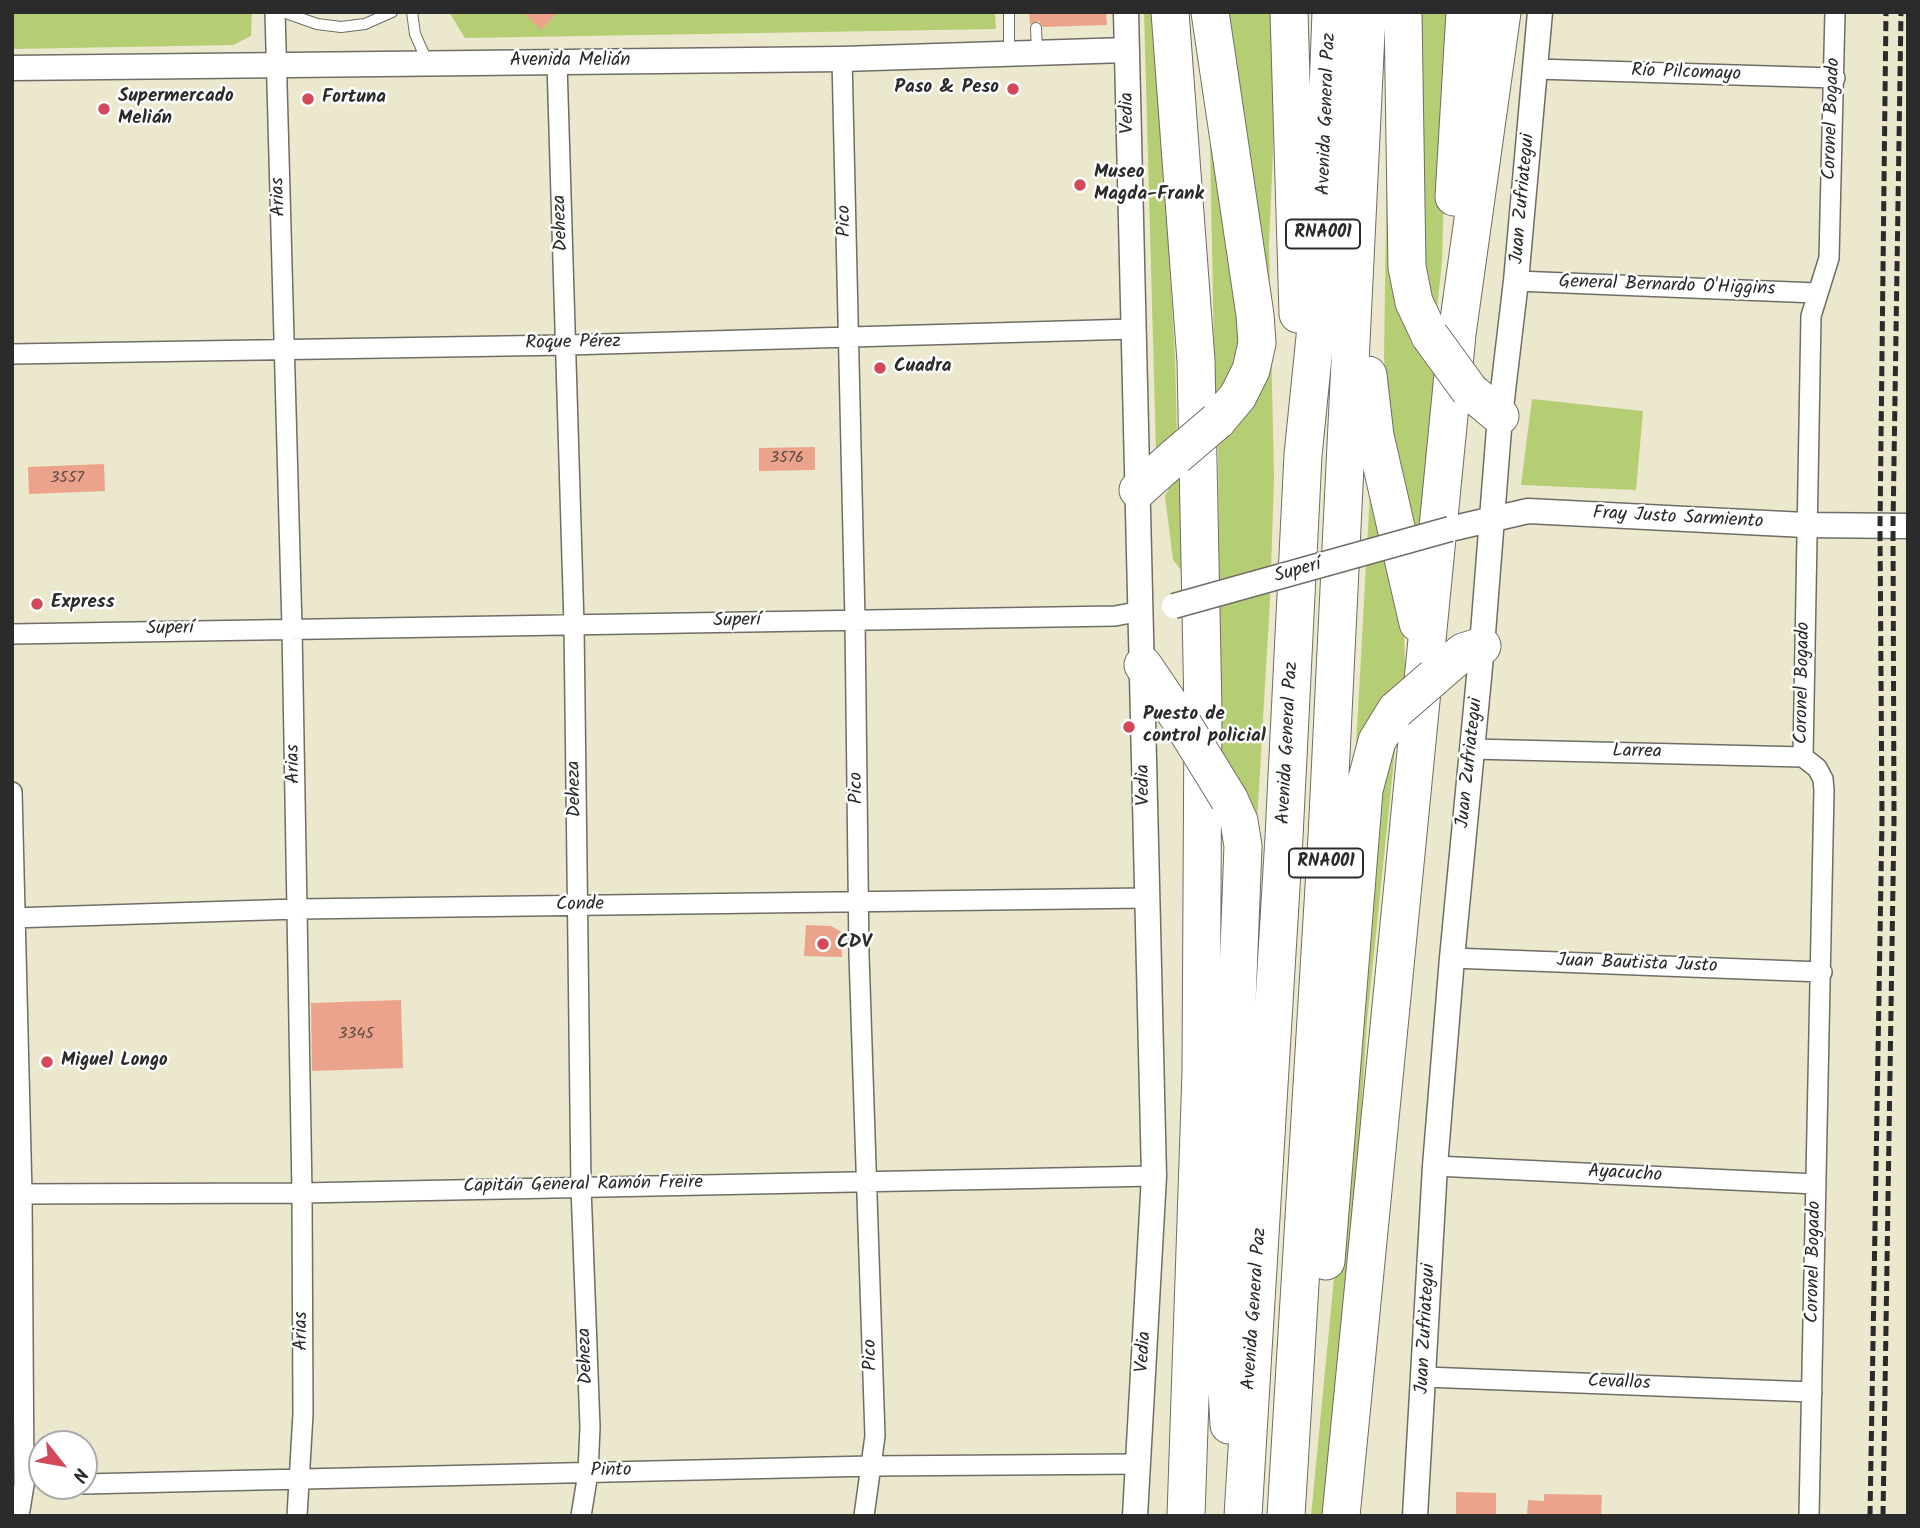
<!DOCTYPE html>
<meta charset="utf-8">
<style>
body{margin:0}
#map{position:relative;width:1920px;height:1528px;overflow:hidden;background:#ece8cd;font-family:Kalam,sans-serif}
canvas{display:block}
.frame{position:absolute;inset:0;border:14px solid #2b2b2b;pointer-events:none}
.north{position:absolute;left:28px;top:1430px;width:70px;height:70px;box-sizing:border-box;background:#fff;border:2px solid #aaa;border-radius:50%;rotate:121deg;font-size:19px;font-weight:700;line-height:28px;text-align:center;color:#2b2b2b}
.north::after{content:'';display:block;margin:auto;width:24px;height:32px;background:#d1495b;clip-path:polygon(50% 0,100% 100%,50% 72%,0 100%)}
</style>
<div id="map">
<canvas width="1920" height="1528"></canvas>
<div class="frame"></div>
<div class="north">N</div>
</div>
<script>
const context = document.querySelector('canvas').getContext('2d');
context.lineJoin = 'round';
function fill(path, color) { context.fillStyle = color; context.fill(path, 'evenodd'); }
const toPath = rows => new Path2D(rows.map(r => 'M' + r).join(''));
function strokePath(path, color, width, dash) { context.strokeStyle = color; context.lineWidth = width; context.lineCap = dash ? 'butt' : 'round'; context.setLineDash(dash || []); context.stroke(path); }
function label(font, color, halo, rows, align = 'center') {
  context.font = font + ' Kalam,sans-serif'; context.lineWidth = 5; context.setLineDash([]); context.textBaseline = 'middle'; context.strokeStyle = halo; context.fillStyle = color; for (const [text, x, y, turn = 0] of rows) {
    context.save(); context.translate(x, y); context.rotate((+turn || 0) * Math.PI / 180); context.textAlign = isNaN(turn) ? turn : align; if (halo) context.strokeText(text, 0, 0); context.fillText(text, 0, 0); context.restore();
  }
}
const green = toPath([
 [12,12,252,12,251,36,233,45,12,49],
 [449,12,995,12,996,29,465,38],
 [1144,12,1155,12,1175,357,1177,439,1156,451],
 [1223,12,1273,12,1275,108,1269,244,1274,478,1270,600,1254,873,1220,764,1218,433,1245,407],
 [1415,12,1449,12,1442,262,1436,319,1422,289],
 [1209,89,1245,346,1215,406],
 [1387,151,1437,359,1422,556,1387,440,1384,356],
 [1532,399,1643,411,1636,490,1521,485],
 [1179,469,1185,575,1173,560,1165,496],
 [1371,474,1404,625,1405,668,1403,689,1354,783],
 [1397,731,1367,1021,1358,1169,1326,1516,1311,1516,1384,761]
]);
const building = toPath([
 [523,12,558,12,541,30],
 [1029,12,1106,12,1107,25,1043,27,1039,21,1030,24],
 [815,447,815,470,759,471,759,448],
 [104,464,105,491,29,494,28,467],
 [806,925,831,926,842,932,842,957,804,956],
 [401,1000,403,1068,312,1071,311,1003],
 [1456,1492,1496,1493,1496,1516,1456,1516],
 [1544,1494,1602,1495,1601,1516,1527,1516,1528,1500,1544,1501]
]);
const service = toPath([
 [283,12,317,24,341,27,365,24,392,12],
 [412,12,415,34,427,61],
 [1009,12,1009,52],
 [1036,28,1037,51]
]);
const minor = toPath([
 [275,12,292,628,302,1193,303,1414,297,1516],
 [842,59,855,620,859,955,875,1436,864,1516],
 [557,63,574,625,581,1187,590,1427,588,1473,581,1516],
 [1536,69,1835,78],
 [1516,281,1817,293],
 [12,354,567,345,1134,329],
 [12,634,1115,616,1142,611],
 [1472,749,1803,757],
 [1803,757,1817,768,1823,779,1824,790,1809,1516],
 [1803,757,1811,316,1829,258,1835,12],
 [12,792,22,1194,24,1485,19,1516],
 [12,918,297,909,1147,898],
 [1452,958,1822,972],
 [1435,1166,1816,1184],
 [12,1194,302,1193,1154,1176],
 [1425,1377,1812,1392],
 [84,1484,871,1466,1138,1464]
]);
const tertiary = toPath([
 [1126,12,1154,1176,1135,1516],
 [12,68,842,59,1127,50],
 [1450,529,1528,511,1805,525,1908,526],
 [1415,1516,1435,1166,1452,958,1482,646,1500,416,1516,281,1540,12]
]);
const motorway = toPath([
 [1170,12,1196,361,1203,711,1201,1073,1186,1516],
 [1210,12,1255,315,1257,343,1251,370,1238,396,1217,421],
 [1289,12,1298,314],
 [1403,12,1407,267,1414,302,1430,336],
 [1454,197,1465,12],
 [1368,375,1375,436,1418,623],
 [1470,391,1500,416],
 [1138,490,1176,456],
 [1143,665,1181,721],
 [1434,677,1463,652,1482,646],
 [1326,1261,1364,790,1377,741,1396,710],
 [1229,1425,1224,1338,1243,846,1239,821,1229,799],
 [1243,1516,1284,837,1303,455,1321,278,1331,12],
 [1286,1516,1327,837,1367,12],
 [1341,1516,1457,334,1502,12]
]);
const rail = toPath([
 [1870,1516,1882,821,1880,528,1886,12],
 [1883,1516,1894,821,1893,526,1901,12]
]);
const tertiaryBridge = toPath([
 [1174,606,1450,529]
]);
const motorwayBridge = toPath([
 [1430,336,1470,391],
 [1176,456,1217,421],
 [1396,710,1434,677],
 [1181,721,1229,799]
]);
const markers = [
 [1013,89,7,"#d1495b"],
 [308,99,7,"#d1495b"],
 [104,109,7,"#d1495b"],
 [1080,185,7,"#d1495b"],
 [880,368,7,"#d1495b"],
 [37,604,7,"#d1495b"],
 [1129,727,7,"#d1495b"],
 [823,944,7,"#d1495b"],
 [47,1062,7,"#d1495b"]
];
const numberNames = [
 ["3576",787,459],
 ["3557",67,479],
 ["3345",356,1035]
];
const shields = [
 [1323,234,74],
 [1326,863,74]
];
const shieldNames = [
 ["RNA001",1323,234],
 ["RNA001",1326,863]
];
const streetNames = [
 ["Avenida Melián",570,62],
 ["Río Pilcomayo",1686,74,2],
 ["Vedia",1129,113,-91],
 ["Avenida General Paz",1328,114,-88],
 ["Coronel Bogado",1833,119,-88],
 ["Arias",280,197,-92],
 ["Juan Zufriategui",1524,199,-85],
 ["Pico",846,221,-91],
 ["Deheza",562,223,-92],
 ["General Bernardo O'Higgins",1667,287,2],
 ["Roque Pérez",573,344,-1],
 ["Fray Justo Sarmiento",1678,519,3],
 ["Superí",1298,572,-16],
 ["Superí",737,622,-1],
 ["Superí",170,630,-1],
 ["Coronel Bogado",1804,683,-89],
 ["Avenida General Paz",1289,743,-87],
 ["Larrea",1637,753,1],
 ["Juan Zufriategui",1471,763,-84],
 ["Arias",295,764,-91],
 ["Vedia",1145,785,-91],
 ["Pico",858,788,-91],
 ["Deheza",576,789,-91],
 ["Conde",580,906,-1],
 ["Juan Bautista Justo",1637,965,2],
 ["Ayacucho",1625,1175,3],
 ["Capitán General Ramón Freire",583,1186,-1],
 ["Coronel Bogado",1815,1262,-89],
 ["Avenida General Paz",1256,1309,-86],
 ["Juan Zufriategui",1427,1329,-87],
 ["Arias",303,1331,-90],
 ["Vedia",1145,1352,-86],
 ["Pico",872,1355,-92],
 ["Deheza",587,1356,-92],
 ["Cevallos",1619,1384,2],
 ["Pinto",611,1472,-1]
];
const poiNames = [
 ["Paso & Peso",999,89,"right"],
 ["Supermercado",118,98],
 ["Melián",118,120],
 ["Fortuna",322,99],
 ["Museo",1094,174],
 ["Magda-Frank",1094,196],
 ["Cuadra",894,368],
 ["Express",51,604],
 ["Puesto de",1143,716],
 ["control policial",1143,738],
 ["CDV",837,944],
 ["Miguel Longo",61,1062]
];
fill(green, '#b6ce73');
fill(building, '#eba38b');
strokePath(service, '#6f6d64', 12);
strokePath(minor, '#6f6d64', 22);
strokePath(tertiary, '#6f6d64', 27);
strokePath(motorway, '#6f6d64', 39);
strokePath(service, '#fff', 10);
strokePath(minor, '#fff', 19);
strokePath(tertiary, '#fff', 24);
strokePath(motorway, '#fff', 37);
strokePath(rail, '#2b2b2b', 5, [10, 5]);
strokePath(tertiaryBridge, '#6f6d64', 27, []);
strokePath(motorwayBridge, '#6f6d64', 39, []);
strokePath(tertiaryBridge, '#fff', 24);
strokePath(motorwayBridge, '#fff', 37);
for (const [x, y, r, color] of markers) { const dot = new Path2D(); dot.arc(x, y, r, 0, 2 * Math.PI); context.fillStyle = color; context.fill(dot); strokePath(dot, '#fff', 2.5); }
label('16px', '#5b4943', null, numberNames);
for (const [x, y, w] of shields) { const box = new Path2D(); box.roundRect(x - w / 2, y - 14.5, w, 29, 5); context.fillStyle = '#fff'; context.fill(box); strokePath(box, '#2b2b2b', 2); }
label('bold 18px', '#2b2b2b', null, shieldNames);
label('19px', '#2b2b2b', '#fff', streetNames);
label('bold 19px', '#2b2b2b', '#fff', poiNames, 'left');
</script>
